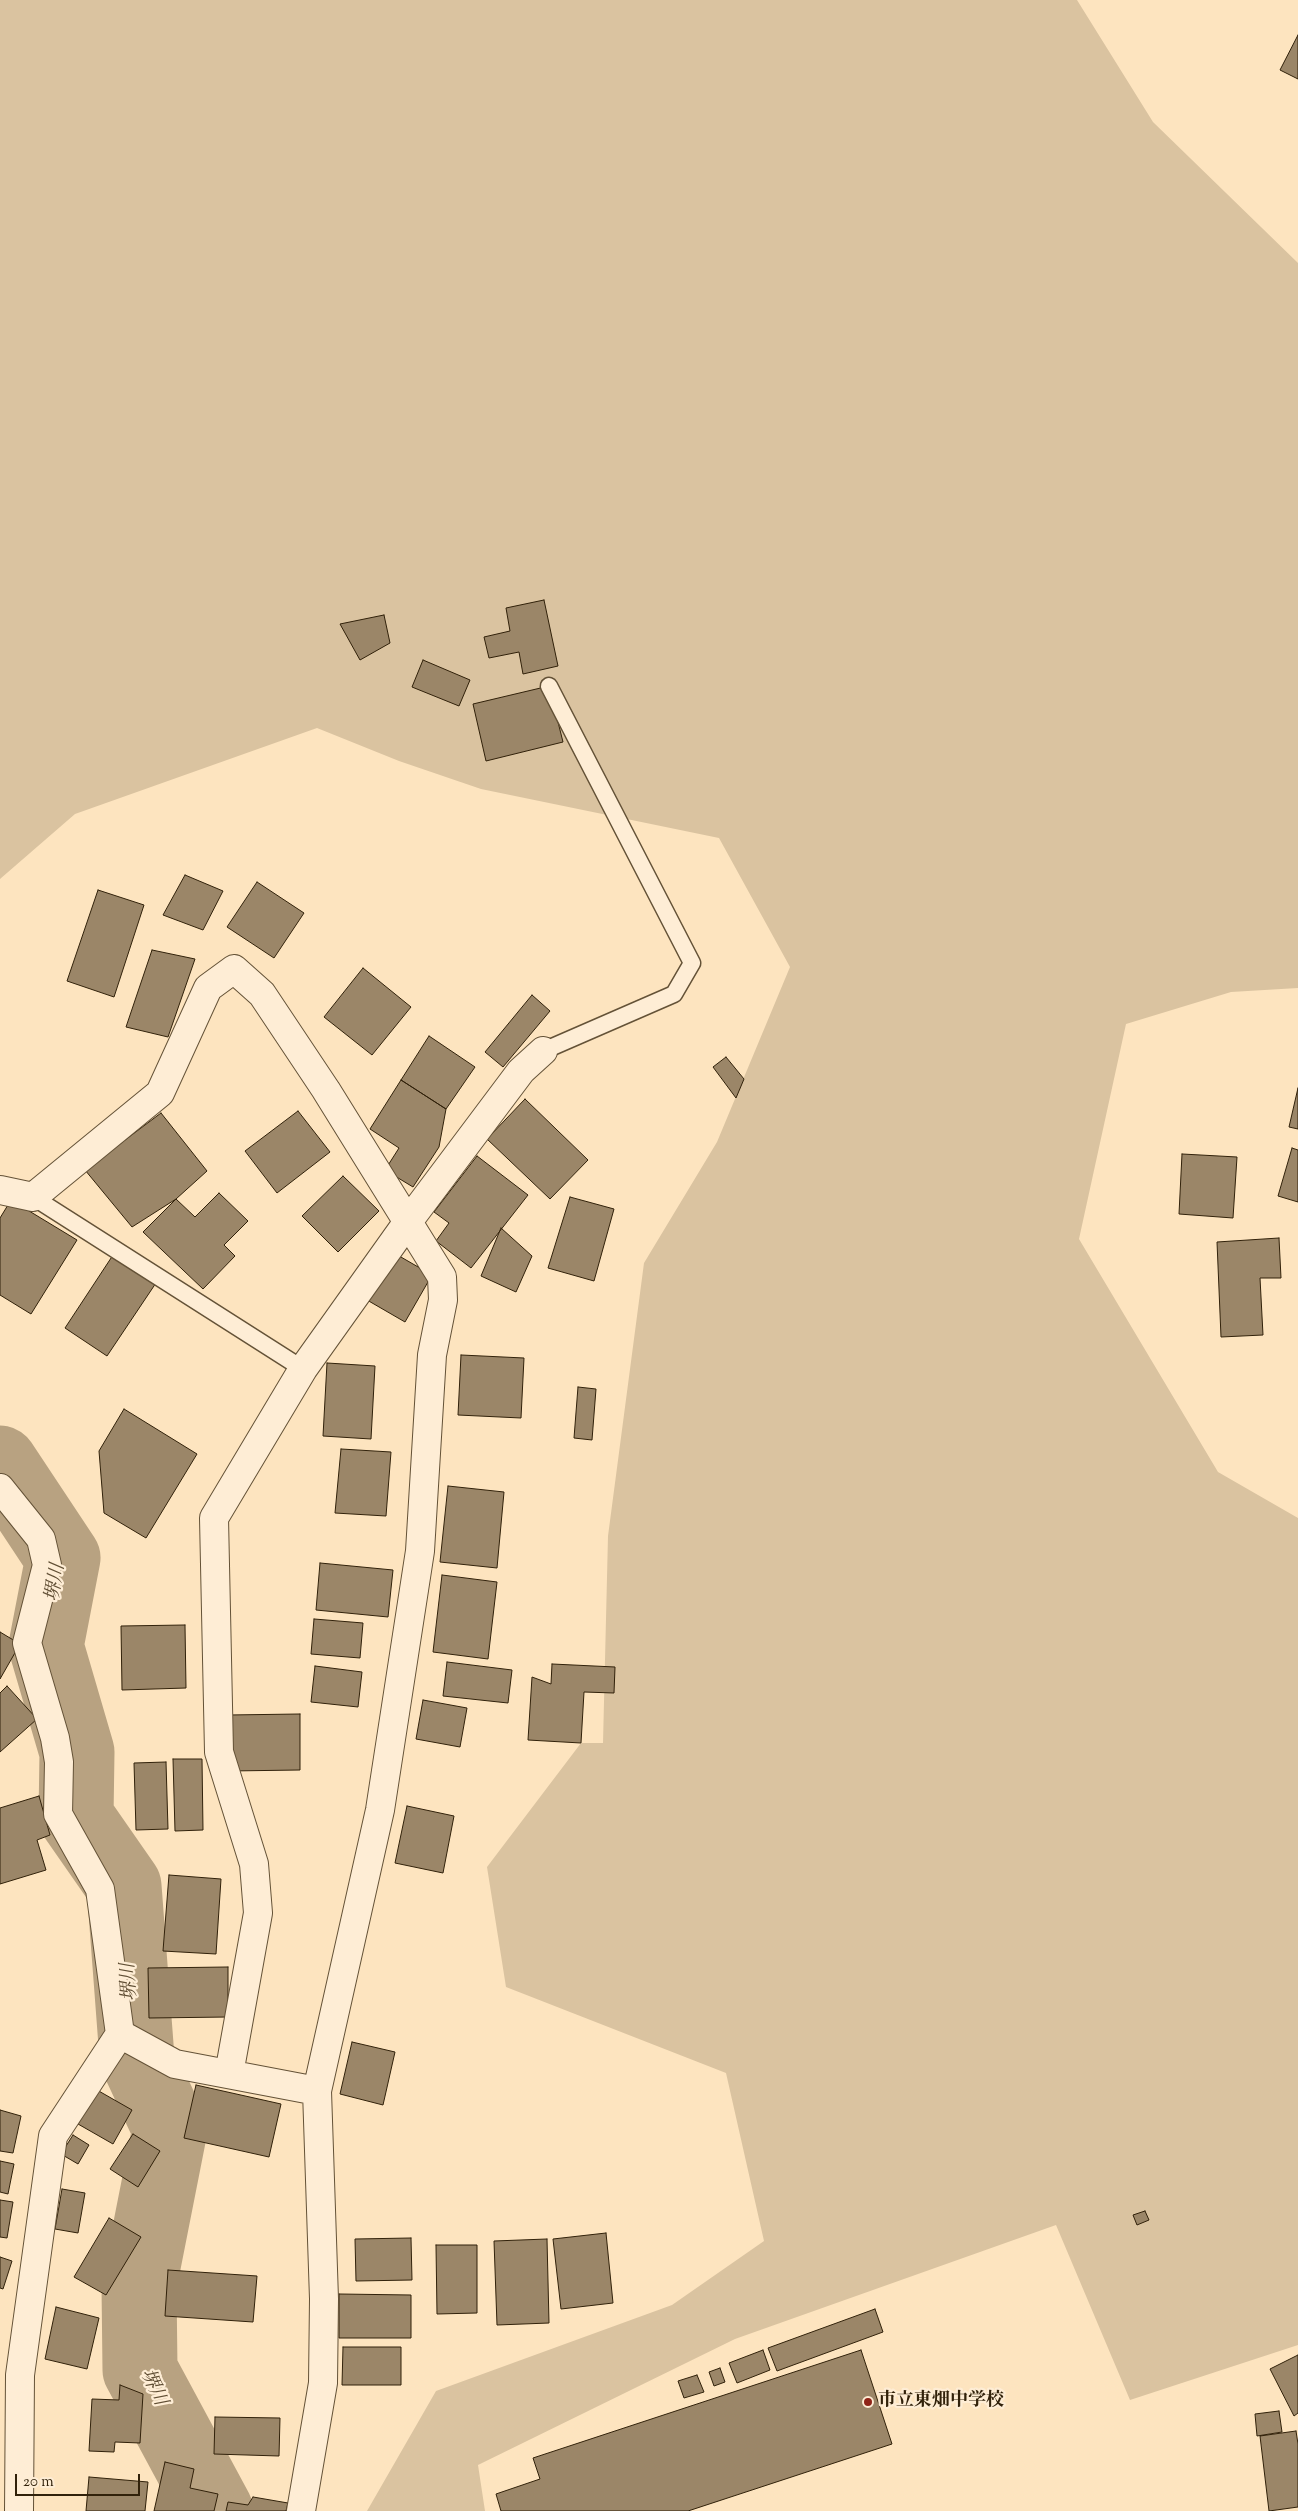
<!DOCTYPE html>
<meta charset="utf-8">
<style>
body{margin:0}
#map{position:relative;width:1298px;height:2511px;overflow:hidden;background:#fde4bf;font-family:"Sorts Mill Goudy",serif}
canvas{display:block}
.scale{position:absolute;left:15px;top:2474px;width:125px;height:22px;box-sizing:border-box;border:2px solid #31210a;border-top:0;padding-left:6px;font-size:15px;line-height:18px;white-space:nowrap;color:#31210a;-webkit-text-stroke:4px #feedd5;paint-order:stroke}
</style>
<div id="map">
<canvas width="1298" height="2511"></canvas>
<div class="scale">20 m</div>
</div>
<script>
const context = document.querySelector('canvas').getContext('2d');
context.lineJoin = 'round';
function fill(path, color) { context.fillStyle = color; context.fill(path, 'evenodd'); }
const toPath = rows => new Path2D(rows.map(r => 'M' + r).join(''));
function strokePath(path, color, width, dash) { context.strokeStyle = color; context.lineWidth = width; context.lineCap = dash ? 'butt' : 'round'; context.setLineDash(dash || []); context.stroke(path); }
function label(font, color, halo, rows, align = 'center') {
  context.font = font + ' "Sorts Mill Goudy","Noto Serif JP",serif'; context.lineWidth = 4.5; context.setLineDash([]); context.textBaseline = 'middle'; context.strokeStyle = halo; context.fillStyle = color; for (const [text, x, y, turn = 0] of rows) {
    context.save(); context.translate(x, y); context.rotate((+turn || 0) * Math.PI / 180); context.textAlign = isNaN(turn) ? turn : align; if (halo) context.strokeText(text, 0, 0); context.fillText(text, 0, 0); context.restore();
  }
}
const green = toPath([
 [0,0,1077,0,1153,122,1298,263,1298,988,1231,992,1126,1024,1079,1239,1218,1472,1298,1518,1298,2345,1130,2400,1056,2225,735,2339,478,2465,485,2511,367,2511,436,2391,672,2305,764,2241,726,2073,506,1987,487,1867,581,1743,603,1743,608,1536,644,1263,717,1142,790,967,719,838,481,789,399,761,317,728,75,814,0,879]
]);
const river = toPath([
 [0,1463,63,1558,46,1646,77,1752,76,1817,124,1886,137,2058,170,2129,139,2286,140,2370,216,2511]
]);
const building = toPath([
 [1298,35,1298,79,1280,70,1298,35],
 [544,600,558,666,523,674,519,652,489,658,484,637,510,631,506,608,544,600],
 [384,615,390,643,360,660,340,624,384,615],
 [423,660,470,680,459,706,412,687,423,660],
 [549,686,563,742,486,761,473,704,549,686],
 [185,875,223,891,203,930,163,915,185,875],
 [257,882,304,913,274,958,227,927,257,882],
 [98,890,144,905,114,997,67,981,98,890],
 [152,950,195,959,168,1037,126,1027,152,950],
 [363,968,411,1007,372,1055,324,1017,363,968],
 [532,995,550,1011,503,1067,485,1052,532,995],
 [429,1036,475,1067,446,1109,401,1080,429,1036],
 [726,1057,744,1079,736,1098,713,1067,726,1057],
 [401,1080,446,1109,439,1147,413,1187,385,1170,399,1148,370,1129,401,1080],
 [1298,1088,1298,1129,1289,1127,1298,1088],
 [525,1099,588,1160,550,1199,487,1139,525,1099],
 [298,1111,330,1152,277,1193,245,1151,298,1111],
 [161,1113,207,1171,176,1199,132,1227,85,1170,161,1113],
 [1292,1148,1298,1150,1298,1202,1278,1196,1292,1148],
 [1182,1154,1237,1157,1233,1218,1179,1214,1182,1154],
 [477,1156,528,1195,471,1268,436,1241,449,1223,434,1212,477,1156],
 [343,1176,379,1211,338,1252,302,1216,343,1176],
 [219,1193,248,1221,224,1245,235,1256,203,1289,143,1232,176,1199,195,1217,219,1193],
 [570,1197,614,1209,594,1281,548,1268,570,1197],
 [11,1200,77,1240,31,1314,0,1295,0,1218,11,1200],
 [501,1228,532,1256,516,1292,481,1276,501,1228],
 [1279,1238,1281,1278,1260,1278,1263,1335,1221,1337,1217,1242,1279,1238],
 [117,1249,160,1277,107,1356,65,1328,117,1249],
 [394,1253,432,1275,405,1322,367,1300,394,1253],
 [461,1355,524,1358,521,1418,458,1415,461,1355],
 [327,1363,375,1366,371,1439,323,1436,327,1363],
 [578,1387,596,1389,592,1440,574,1438,578,1387],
 [124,1409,197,1454,146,1538,104,1513,99,1451,124,1409],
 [341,1449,391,1452,386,1516,335,1513,341,1449],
 [448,1486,504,1492,497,1568,440,1562,448,1486],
 [320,1563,393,1570,388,1617,316,1610,320,1563],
 [442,1575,497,1582,488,1659,433,1652,442,1575],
 [314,1619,363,1623,360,1658,311,1654,314,1619],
 [185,1625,186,1688,122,1690,121,1626,185,1625],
 [0,1632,20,1644,0,1679,0,1632],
 [447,1662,512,1670,508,1703,443,1696,447,1662],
 [552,1664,615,1667,614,1693,584,1692,581,1743,528,1740,532,1677,551,1684,552,1664],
 [315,1666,362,1672,358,1707,311,1702,315,1666],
 [7,1686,37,1719,0,1752,0,1693,7,1686],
 [423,1700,467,1708,460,1747,416,1739,423,1700],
 [300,1714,300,1770,229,1771,228,1715,300,1714],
 [173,1759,202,1759,203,1830,175,1831,173,1759],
 [166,1762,168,1829,136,1830,134,1763,166,1762],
 [39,1796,50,1835,37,1840,46,1870,0,1884,0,1808,39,1796],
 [407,1806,454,1816,443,1873,395,1863,407,1806],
 [169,1875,221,1879,216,1954,163,1951,169,1875],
 [228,1967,228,2017,149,2018,148,1968,228,1967],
 [352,2042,395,2052,383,2105,340,2094,352,2042],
 [196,2085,281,2104,269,2157,184,2138,196,2085],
 [97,2090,132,2110,113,2144,78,2124,97,2090],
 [0,2110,21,2116,13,2153,0,2151,0,2110],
 [133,2134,160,2151,138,2187,110,2169,133,2134],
 [73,2135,89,2145,78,2164,61,2154,73,2135],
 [0,2161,14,2164,8,2194,0,2192,0,2161],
 [62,2189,85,2193,78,2233,55,2229,62,2189],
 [0,2200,13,2202,7,2238,0,2237,0,2200],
 [1145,2211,1149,2220,1137,2225,1133,2215,1145,2211],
 [109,2218,141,2237,106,2295,74,2277,109,2218],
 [606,2233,613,2303,561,2309,553,2239,606,2233],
 [411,2238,412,2280,356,2281,355,2239,411,2238],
 [547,2239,549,2323,497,2325,494,2241,547,2239],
 [436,2245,477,2245,477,2313,437,2314,436,2245],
 [0,2257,12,2261,3,2289,0,2288,0,2257],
 [168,2270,257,2276,253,2322,165,2316,168,2270],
 [339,2294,411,2295,411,2338,339,2338,339,2294],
 [56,2307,99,2318,87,2369,45,2359,56,2307],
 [875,2309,883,2332,777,2371,768,2348,875,2309],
 [343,2347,401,2347,401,2385,342,2385,343,2347],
 [763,2350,770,2370,737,2383,729,2363,763,2350],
 [861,2350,892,2444,688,2511,501,2511,496,2494,540,2479,533,2458,861,2350],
 [1298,2355,1298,2413,1294,2416,1270,2369,1298,2355],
 [720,2368,725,2382,714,2386,709,2372,720,2368],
 [697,2375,704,2392,684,2398,678,2381,697,2375],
 [120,2385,143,2394,140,2443,115,2442,114,2452,89,2451,92,2399,119,2400,120,2385],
 [1279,2411,1282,2432,1257,2436,1255,2414,1279,2411],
 [215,2417,280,2418,279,2456,214,2454,215,2417],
 [1296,2431,1298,2444,1298,2507,1269,2511,1260,2436,1296,2431],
 [165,2462,194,2469,190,2488,218,2494,214,2511,154,2511,165,2462],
 [89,2477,148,2482,145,2511,86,2511,89,2477],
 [253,2497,288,2503,286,2511,226,2511,228,2502,248,2505,253,2497]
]);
const service = toPath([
 [543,1051,674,994,692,963,549,686],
 [33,1197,303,1369]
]);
const minor = toPath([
 [0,1190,33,1197,160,1093,208,988,234,969,262,994,326,1090,442,1277,443,1300,432,1355,420,1551,380,1810,317,2091,324,2299,323,2383,301,2511],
 [0,1488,41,1539,47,1565,27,1643,55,1738,59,1762,58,1814,100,1889,120,2034,53,2136,20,2375,19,2511],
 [120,2034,175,2064,317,2091],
 [229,2074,258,1913,254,1864,219,1752,214,1518,303,1369,407,1223,521,1071,543,1051]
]);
const markers = [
 [868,2402,5,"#8f2418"]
];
const poiNames = [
 ["市立東畑中学校",878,2402]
];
const waterNames = [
 ["堺川",57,1583,-81],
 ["堺川",131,1982,-94],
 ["堺川",152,2388,65]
];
fill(green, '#dac3a0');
strokePath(river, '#b8a281', 75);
fill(building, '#9b8668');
strokePath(building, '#31210a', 1);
strokePath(service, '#645237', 19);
strokePath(minor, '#645237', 30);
strokePath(service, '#feedd5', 16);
strokePath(minor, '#feedd5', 28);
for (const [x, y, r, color] of markers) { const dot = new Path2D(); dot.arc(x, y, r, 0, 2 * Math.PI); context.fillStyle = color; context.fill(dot); strokePath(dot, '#feedd5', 2); }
label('bold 18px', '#31210a', '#feedd5', poiNames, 'left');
label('italic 19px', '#604e34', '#feedd5', waterNames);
</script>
